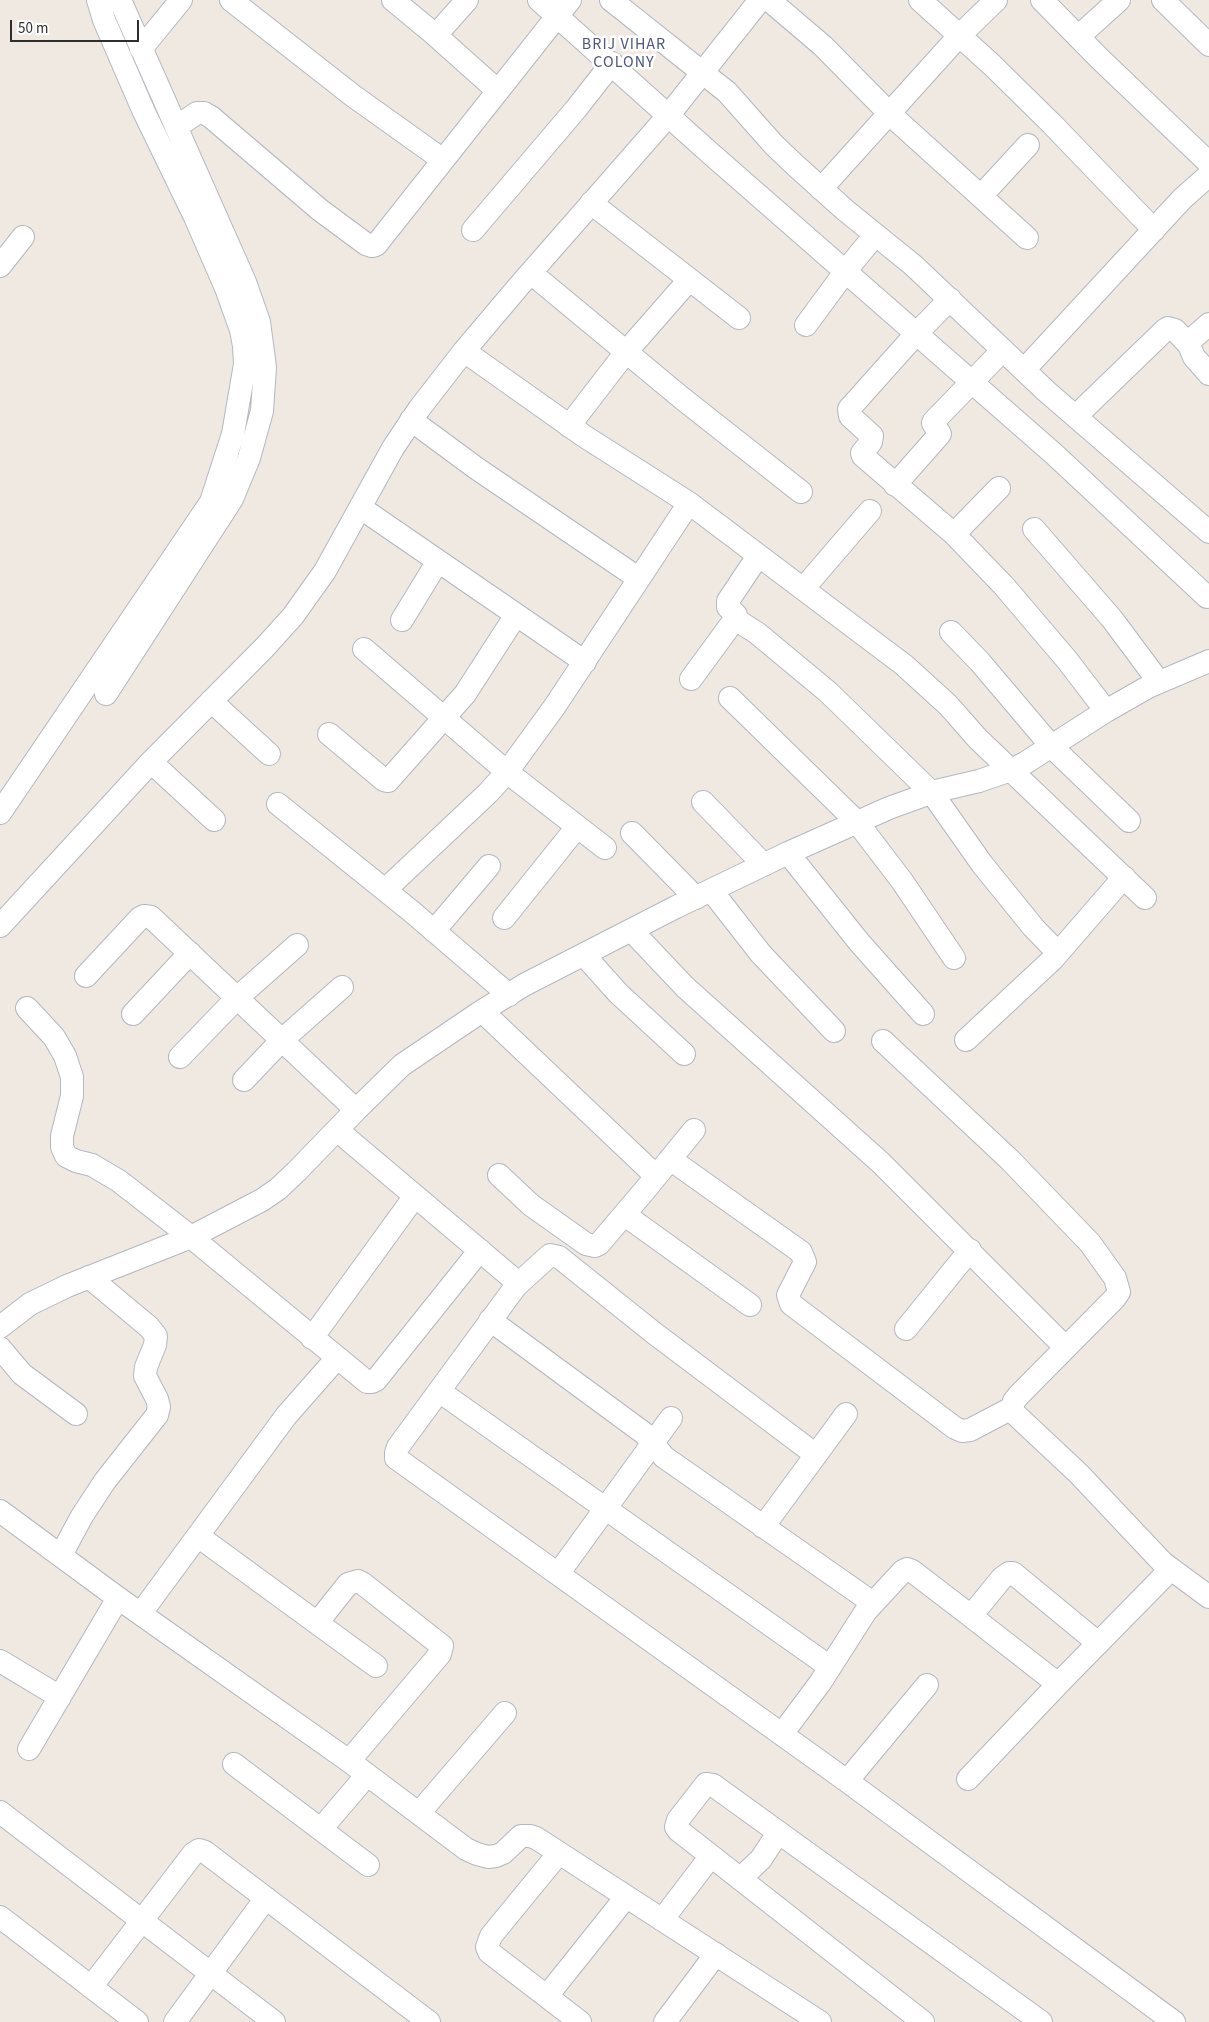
<!DOCTYPE html>
<style>
body{margin:0}
#map{position:relative;width:1209px;height:2022px;overflow:hidden;background:#efe9e1;font-family:"Source Sans 3",sans-serif}
canvas{display:block}
.scale{position:absolute;left:10px;top:20px;width:129px;height:22px;box-sizing:border-box;border:2px solid #2e2e2e;border-top:0;padding-left:6px;font-size:15px;line-height:18px;white-space:nowrap;color:#2e2e2e;-webkit-text-stroke:4px #fff;paint-order:stroke}
</style>
<div id="map">
<canvas width="1209" height="2022"></canvas>
<div class="scale">50 m</div>
</div>
<script>
const context = document.querySelector('canvas').getContext('2d');
context.lineJoin = 'round';
const toPath = rows => new Path2D(rows.map(r => 'M' + r).join(''));
function strokePath(path, color, width, dash) { context.strokeStyle = color; context.lineWidth = width; context.lineCap = dash ? 'butt' : 'round'; context.setLineDash(dash || []); context.stroke(path); }
function label(font, color, halo, rows, align = 'center') {
  context.font = font + ' "Source Sans 3",sans-serif'; context.lineWidth = 5; context.setLineDash([]); context.textBaseline = 'middle'; context.strokeStyle = halo; context.fillStyle = color; for (const [text, x, y, turn = 0] of rows) {
    context.save(); context.translate(x, y); context.rotate((+turn || 0) * Math.PI / 180); context.textAlign = isNaN(turn) ? turn : align; if (halo) context.strokeText(text, 0, 0); context.fillText(text, 0, 0); context.restore();
  }
}
const minor = toPath([
 [231,0,352,95,443,160],
 [393,0,433,33,498,91],
 [539,0,710,153,1054,454,1207,597],
 [611,0,727,92,774,145,795,165,845,210,913,265,1046,391,1209,532],
 [769,0,823,46,892,116,1027,238],
 [920,0,992,65,1052,124,1154,230],
 [1042,0,1100,59,1209,163],
 [1163,0,1209,45],
 [436,35,467,0],
 [1078,37,1119,0],
 [141,49,181,0],
 [176,127,197,113,204,113,211,117,320,210,366,244,372,246,376,245,570,0],
 [821,189,959,36,996,0],
 [981,196,1028,145],
 [591,203,739,318],
 [473,230,576,109,612,63],
 [0,266,23,237],
 [531,273,683,399,801,492],
 [950,299,916,334,849,409,850,416,872,436,871,442,862,453,863,456,954,534,1004,586,1067,660,1106,711],
 [1209,324,1192,339,1189,345,1194,357,1209,374],
 [806,325,848,268,875,235],
 [464,351,584,436,689,503,904,665,948,705,978,739,1145,898],
 [1024,370,1182,199,1209,175],
 [1076,416,1165,330,1168,328,1175,330,1189,345],
 [411,420,476,468,638,578],
 [569,426,626,352,689,280],
 [895,485,940,434,933,423,934,421,1003,350],
 [361,508,585,662],
 [1034,529,1112,619,1159,682],
 [954,534,999,488],
 [803,589,870,511],
 [735,619,757,633,828,692,932,793,982,864,1033,927,1058,953],
 [402,620,438,561],
 [951,632,980,662,1052,747,1129,821],
 [364,649,507,772,605,848],
 [691,679,735,619,736,615,728,607,728,601,758,556],
 [106,694,232,499,249,458,262,411,265,367,259,322,245,282,120,0],
 [730,698,857,822,902,881,954,958],
 [211,701,269,754],
 [329,734,384,780,388,781,465,694,516,615],
 [151,762,214,820],
 [703,802,764,865],
 [278,804,411,911,509,995],
 [0,813,211,502,233,434,245,364,244,346,241,330,226,288,195,217,144,112,104,20,98,0],
 [632,833,696,898],
 [788,853,859,942,923,1014],
 [385,890,488,793,507,772,555,706,689,503],
 [711,890,761,954,834,1031],
 [504,918,577,827],
 [0,926,151,762,265,647,293,616,325,571,393,448,419,409,464,351,519,286,668,116,760,0],
 [434,931,489,866],
 [632,931,685,987,881,1163,1065,1347],
 [584,955,618,993,684,1054],
 [86,976,140,918,144,916,151,917,356,1110],
 [27,1008,54,1037,65,1056,72,1077,72,1096,62,1136,62,1147,66,1156,76,1161,92,1165,119,1181,191,1237,367,1382,372,1382,376,1380,480,1250],
 [482,1011,656,1176],
 [133,1014,190,953],
 [966,1040,1053,959,1124,877],
 [883,1041,1010,1160,1090,1243,1115,1278,1119,1292,1115,1298,1019,1395,1014,1401,1012,1408,1015,1414,1079,1474,1163,1563,1209,1597],
 [180,1057,237,998,297,945],
 [244,1080,282,1040,342,987],
 [337,1130,517,1282,516,1286,398,1447,396,1453,396,1458,847,1781,1174,2022],
 [670,1159,801,1252,805,1262,788,1295,791,1304,955,1428,962,1431,970,1430,1012,1408],
 [499,1175,531,1205,586,1244,595,1246,599,1244,645,1190,694,1130],
 [625,1215,750,1305],
 [516,1286,550,1255,559,1257,654,1333,816,1455],
 [490,1320,645,1434,664,1457,873,1603],
 [0,1327,30,1304,67,1286,191,1237,262,1200,278,1189,297,1171,356,1110,402,1065,482,1011,524,985,676,907,788,853,889,808,936,791,979,781,1011,770,1025,763,1106,711,1148,687,1209,661],
 [906,1329,970,1250],
 [312,1338,415,1196],
 [0,1348,22,1374,76,1414],
 [439,1391,830,1667],
 [0,1511,118,1598,349,1761,466,1849,477,1854,488,1857,496,1856,503,1853,521,1836,530,1836,536,1838,820,2022],
 [763,1527,846,1414],
 [198,1536,376,1666],
 [61,1555,82,1516,105,1481,157,1415,159,1407,157,1399,145,1376,146,1367,155,1345,156,1336,149,1327,89,1277],
 [558,1574,671,1418],
 [141,1613,286,1416,337,1358],
 [971,1616,1002,1578,1009,1573,1013,1573,1098,1643],
 [317,1623,348,1584,358,1581,362,1583,442,1646,440,1654,349,1761],
 [0,1661,60,1697],
 [782,1734,820,1683,866,1611,903,1571,907,1569,912,1571,967,1613,1058,1684],
 [29,1749,118,1598],
 [234,1764,368,1865],
 [968,1779,1062,1680,1171,1569],
 [847,1781,927,1685],
 [0,1812,274,2022],
 [419,1813,505,1713],
 [321,1829,367,1775],
 [559,1853,491,1936,487,1947,489,1952,580,2022],
 [740,1879,761,1859,778,1833],
 [0,1917,137,2022],
 [662,1920,711,1856],
 [91,1987,193,1854,199,1850,205,1852,429,2022],
 [547,1996,626,1897],
 [175,2022,266,1898],
 [665,2022,716,1954],
 [923,2022,678,1830,676,1827,678,1820,706,1784,713,1785,1041,2022]
]);
const neighbourhoodNames = [
 ["BRIJ VIHAR",624,45],
 ["COLONY",624,63]
];
strokePath(minor, '#b4b7c1', 24);
strokePath(minor, '#fff', 22);
context.letterSpacing = '1px';
label('16px', '#4d5680', '#fff', neighbourhoodNames);
context.letterSpacing = '0px';
</script>
